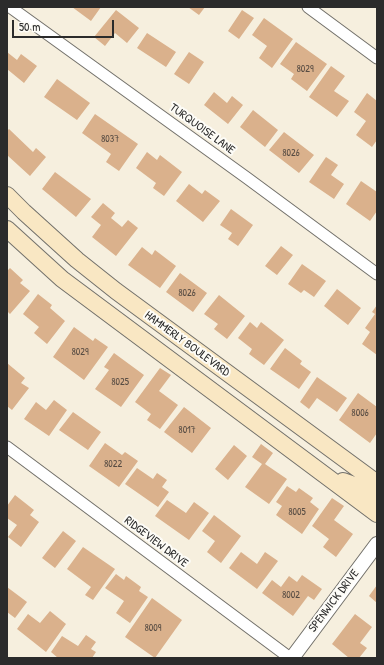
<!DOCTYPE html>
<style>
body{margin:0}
#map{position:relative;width:384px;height:665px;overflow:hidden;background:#f6efde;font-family:"Patrick Hand",sans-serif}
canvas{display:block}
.frame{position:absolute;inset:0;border:8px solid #2b2b2b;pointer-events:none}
.scale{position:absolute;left:12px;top:20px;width:102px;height:18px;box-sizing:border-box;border:2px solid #2b2b2b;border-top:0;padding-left:5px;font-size:12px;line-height:14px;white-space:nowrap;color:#2b2b2b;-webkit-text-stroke:3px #fdfcf7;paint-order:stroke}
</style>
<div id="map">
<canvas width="384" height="665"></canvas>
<div class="frame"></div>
<div class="scale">50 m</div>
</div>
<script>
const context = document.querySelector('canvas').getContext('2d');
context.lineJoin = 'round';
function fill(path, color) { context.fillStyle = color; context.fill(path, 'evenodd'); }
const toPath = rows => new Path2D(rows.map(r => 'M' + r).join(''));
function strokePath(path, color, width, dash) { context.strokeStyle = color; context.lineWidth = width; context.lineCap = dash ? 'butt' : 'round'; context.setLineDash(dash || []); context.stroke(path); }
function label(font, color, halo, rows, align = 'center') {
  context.font = font + ' "Patrick Hand",sans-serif'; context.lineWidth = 4; context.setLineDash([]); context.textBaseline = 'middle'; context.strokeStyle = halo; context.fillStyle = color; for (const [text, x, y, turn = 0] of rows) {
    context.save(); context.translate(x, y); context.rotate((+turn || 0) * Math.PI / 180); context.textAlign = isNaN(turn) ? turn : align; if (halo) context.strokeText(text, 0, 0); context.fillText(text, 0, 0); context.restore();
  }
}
const building = toPath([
 [72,7,101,7,91,21],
 [188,7,205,7,199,15],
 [116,10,139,28,127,43,115,33,105,46,94,37],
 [242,10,254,18,239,39,228,31],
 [264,18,293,39,272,68,259,58,267,46,252,35],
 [147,33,176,52,166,67,137,48],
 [296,42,327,64,307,91,291,79,294,74,280,64],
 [7,52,17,60,21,54,37,66,24,83,7,69],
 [189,52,204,62,189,84,174,74],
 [331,66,345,76,334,91,349,101,337,117,309,97],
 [57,79,90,103,77,120,44,97],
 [214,92,227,103,232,96,243,105,228,124,204,105],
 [367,93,377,101,377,140,372,147,356,135,366,121,354,112],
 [253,110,278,130,265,147,240,127],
 [95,114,138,144,119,171,106,162,111,154,82,133],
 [9,129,33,152,36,148,46,157,30,176,7,155,7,131],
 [284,132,314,155,299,173,269,150],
 [147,152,157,160,160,155,182,172,164,196,153,188,156,183,136,168],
 [326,157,338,165,331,175,344,184,334,199,309,182],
 [55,172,91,199,76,217,42,189],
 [361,181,377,192,377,211,370,221,346,204],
 [189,184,202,194,205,190,220,201,203,222,176,201],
 [103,203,115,213,111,218,122,227,128,220,138,228,116,256,92,237,101,225,91,217],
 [231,209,253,225,238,246,228,239,232,233,220,225],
 [281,246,293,255,277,275,265,266],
 [142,247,152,255,155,250,176,266,160,288,128,265],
 [302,264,326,281,314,297,304,290,301,293,288,284],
 [10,268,23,280,20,283,30,291,10,314,7,311,7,271],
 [180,273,207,293,193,312,166,292],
 [337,289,361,308,348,325,324,306],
 [38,294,52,305,50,308,65,321,47,344,34,333,39,327,23,314],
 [219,295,245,316,227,339,214,329,218,324,204,314],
 [377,305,377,355,362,344,370,332,365,328,375,314,372,312],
 [250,322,257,328,261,322,284,340,264,365,249,354,252,349,238,338],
 [74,327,93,341,95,338,108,347,84,380,53,357],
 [285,348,302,361,300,364,311,372,299,389,270,369],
 [114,353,144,375,121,407,95,389,109,370,104,367],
 [7,363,25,378,21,383,29,388,12,410,7,406],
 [160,368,171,375,159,391,178,405,160,429,147,420,151,414,135,402],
 [317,377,347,398,337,412,317,398,309,409,300,402],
 [358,393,377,407,377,433,370,443,339,420],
 [54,400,67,410,49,436,24,419,36,402,46,410],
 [184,407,211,428,192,453,164,432],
 [73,412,101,432,88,450,59,430],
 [105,443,122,455,125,452,138,461,119,487,89,466],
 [261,444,273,453,265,464,287,479,269,504,245,487,262,464,252,457],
 [234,445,247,456,228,480,215,469],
 [137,468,153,479,157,473,167,480,162,487,169,492,158,507,125,484],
 [287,486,296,492,299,488,313,498,310,502,319,509,302,534,276,515,282,506,276,502],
 [15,495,34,510,30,515,39,522,21,547,8,537,17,525,7,518,7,506],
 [332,498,344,506,334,520,353,534,336,557,323,547,329,539,312,526],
 [167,500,186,513,194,502,209,513,189,540,155,516],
 [214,515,241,536,221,563,207,552,215,541,202,531],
 [63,531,76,541,55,568,42,558],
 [83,547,115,569,93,600,85,595,91,587,67,569],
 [241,552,257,564,265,552,278,561,257,589,229,568],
 [116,574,124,580,126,576,141,587,139,591,148,597,130,623,116,613,124,601,105,588],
 [302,575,322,589,314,600,308,596,293,616,262,593,272,580,281,587,289,576,297,582],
 [377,585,377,603,369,596],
 [7,587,27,602,15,618,7,612],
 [152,598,182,620,155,658,125,637],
 [50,611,66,624,46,652,17,629,28,614,40,623],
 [355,614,372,627,360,643,367,648,359,658,349,658,332,644],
 [86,635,96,642,91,649,96,652,92,658,58,658,51,652,62,636,78,646]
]);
const minor = toPath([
 [10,7,247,178,377,274],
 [308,7,377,58],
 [7,447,290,658]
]);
const tertiary = toPath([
 [292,658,377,544]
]);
const secondary = toPath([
 [7,195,24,212,77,260,116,291,377,483],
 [7,229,62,279,377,514],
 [343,481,365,489,377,498]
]);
const numberNames = [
 ["8029",305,69],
 ["8037",110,139],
 ["8026",291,153],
 ["8026",187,293],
 ["8029",80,352],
 ["8025",120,382],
 ["8006",360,413],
 ["8017",187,430],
 ["8022",113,464],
 ["8005",297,512],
 ["8002",291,595],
 ["8009",153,628]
];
const streetNames = [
 ["TURQUOISE LANE",202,129,36],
 ["HAMMERLY BOULEVARD",187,344,36],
 ["RIDGEVIEW DRIVE",156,542,37],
 ["SPENWICK DRIVE",334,601,-53]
];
fill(building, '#dab18c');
strokePath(minor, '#72706a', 13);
strokePath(tertiary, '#72706a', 16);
strokePath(secondary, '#72706a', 18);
strokePath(minor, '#fff', 11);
strokePath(tertiary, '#fff', 14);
strokePath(secondary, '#f9e7c3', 16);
label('10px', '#574c43', null, numberNames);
label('12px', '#2b2b2b', '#fdfcf7', streetNames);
</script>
